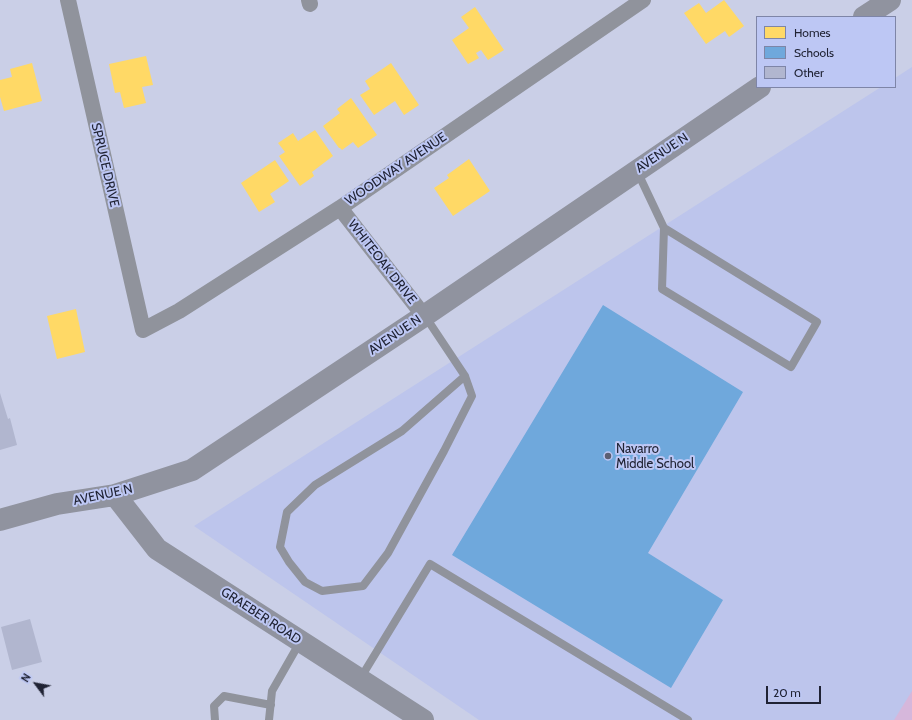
<!DOCTYPE html>
<style>
body{margin:0}
#map{position:relative;width:912px;height:720px;overflow:hidden;background:#cacfe7;font-family:Cabin,sans-serif}
canvas{display:block}
.legend{position:absolute;left:756px;top:16px;width:140px;height:72px;box-sizing:border-box;background:#bdc7f4;border:1px solid #7e85a7;margin:0;padding:5px 7px;list-style:none;font-size:12px;color:#202334}
.legend li{display:flex;align-items:center;gap:8px;height:20px}
.legend b{width:20px;border:1px solid #7e85a7}
.north{position:absolute;left:16px;top:664px;width:40px;height:40px;-webkit-text-stroke:3px #bdc7f4;paint-order:stroke;rotate:302deg;font-size:11px;font-weight:700;line-height:16px;text-align:center;color:#202334}
.north::after{content:'';display:block;margin:auto;width:14px;height:18px;background:#202334;clip-path:polygon(50% 0,100% 100%,50% 72%,0 100%)}
.scale{position:absolute;left:766px;top:686px;width:55px;height:18px;box-sizing:border-box;border:2px solid #202334;border-top:0;padding-left:5px;font-size:12px;line-height:14px;white-space:nowrap;color:#202334;-webkit-text-stroke:3px #bdc7f4;paint-order:stroke}
</style>
<div id="map">
<canvas width="912" height="720"></canvas>
<ul class="legend">
<li><b style="height:11px;background:#ffd966"></b>Homes</li>
<li><b style="height:11px;background:#6fa8dc"></b>Schools</li>
<li><b style="height:11px;background:#b1b6cf"></b>Other</li>
</ul>
<div class="north">N</div>
<div class="scale">20 m</div>
</div>
<script>
const context = document.querySelector('canvas').getContext('2d');
context.lineJoin = 'round';
function fill(path, color) { context.fillStyle = color; context.fill(path, 'evenodd'); }
const toPath = rows => new Path2D(rows.map(r => 'M' + r).join(''));
function strokePath(path, color, width, dash) { context.strokeStyle = color; context.lineWidth = width; context.lineCap = dash ? 'butt' : 'round'; context.setLineDash(dash || []); context.stroke(path); }
function label(font, color, halo, rows, align = 'center') {
  context.font = font + ' Cabin,sans-serif'; context.lineWidth = 4; context.setLineDash([]); context.textBaseline = 'middle'; context.strokeStyle = halo; context.fillStyle = color; for (const [text, x, y, turn = 0] of rows) {
    context.save(); context.translate(x, y); context.rotate((+turn || 0) * Math.PI / 180); context.textAlign = isNaN(turn) ? turn : align; if (halo) context.strokeText(text, 0, 0); context.fillText(text, 0, 0); context.restore();
  }
}
const built = toPath([
 [912,67,912,720,479,720,194,526,881,87,895,87,895,78]
]);
const green = toPath([
 [912,691,912,720,894,720]
]);
const homes = toPath([
 [724,0,744,26,729,37,725,31,706,44,684,13,699,3,706,13],
 [475,7,504,50,488,60,481,50,476,53,479,58,468,64,452,40,469,28,461,17],
 [146,56,153,85,142,87,146,103,124,108,120,92,115,93,109,64],
 [32,63,42,101,4,111,0,97,0,80,12,77,10,69],
 [391,63,419,105,404,115,395,101,374,115,360,95,370,89,365,81],
 [351,98,377,135,358,148,353,142,342,150,340,148,339,148,323,126,340,113,337,109],
 [315,130,333,156,312,172,314,176,300,186,279,156,285,152,278,143,293,133,298,141],
 [469,159,490,191,453,216,434,188,449,178,447,175],
 [275,160,289,181,270,194,275,202,259,212,241,183],
 [76,309,85,352,57,359,47,316]
]);
const schools = toPath([
 [603,305,743,392,648,553,723,600,671,688,452,555]
]);
const building = toPath([
 [0,393,8,419,10,418,17,445,0,450],
 [30,619,42,662,12,670,1,627]
]);
const lane = toPath([
 [637,171,664,228,662,289,791,367,817,322,664,228],
 [425,316,465,376],
 [465,376,472,396,444,451,388,553,363,586,322,591,305,582,289,562,280,547,287,512,315,485,402,431,465,376],
 [360,679,430,564,688,720],
 [215,720,214,706,224,696,271,705],
 [269,720,272,691,300,642]
]);
const street = toPath([
 [68,0,143,330,179,311,340,208,643,0],
 [309,0,310,4],
 [340,208,424,316]
]);
const secondary = toPath([
 [864,17,890,0],
 [115,495,157,549,423,720],
 [0,520,57,504,115,495,192,470,424,316,760,87]
]);
const markers = [
 [608,456,4,"#5c5f73"]
];
const streetNames = [
 ["AVENUE N",662,153,-34],
 ["SPRUCE DRIVE",105,165,77],
 ["WOODWAY AVENUE",396,169,-34],
 ["WHITEOAK DRIVE",382,262,52],
 ["AVENUE N",395,335,-34],
 ["AVENUE N",103,495,-12],
 ["GRAEBER ROAD",261,616,33]
];
const poiNames = [
 ["Navarro",616,449],
 ["Middle School",616,464]
];
fill(built, '#bdc5ec');
fill(green, '#d6b7db');
fill(homes, '#ffd966');
fill(schools, '#6fa8dc');
fill(building, '#b1b6cf');
strokePath(lane, '#90939c', 8);
strokePath(street, '#90939c', 16);
strokePath(secondary, '#90939f', 22);
for (const [x, y, r, color] of markers) { const dot = new Path2D(); dot.arc(x, y, r, 0, 2 * Math.PI); context.fillStyle = color; context.fill(dot); strokePath(dot, '#bdc7f4', 1.5); }
label('13px', '#202334', '#bdc7f4', streetNames);
label('13px', '#202334', '#bdc7f4', poiNames, 'left');
</script>
